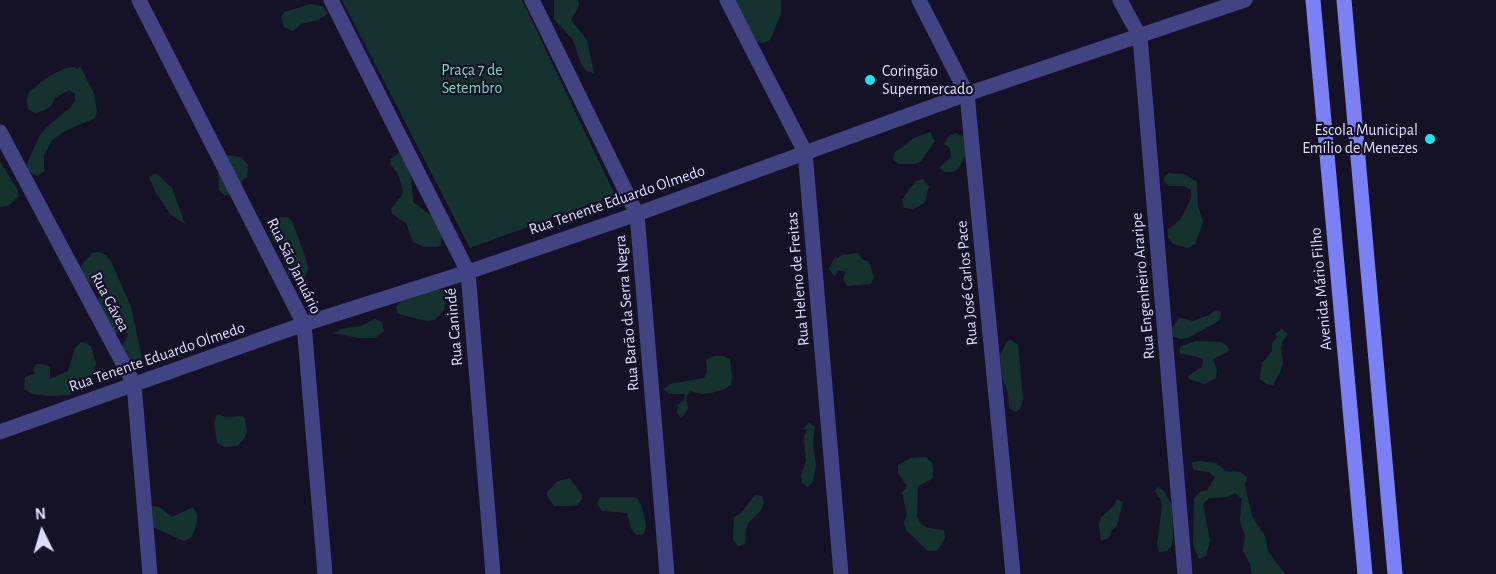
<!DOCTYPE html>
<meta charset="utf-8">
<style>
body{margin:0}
#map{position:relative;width:1496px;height:574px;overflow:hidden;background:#151228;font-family:"Alegreya Sans",sans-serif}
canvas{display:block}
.north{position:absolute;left:12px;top:502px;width:60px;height:60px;-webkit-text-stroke:4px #151228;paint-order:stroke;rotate:355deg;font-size:16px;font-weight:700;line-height:24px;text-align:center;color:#dedcfc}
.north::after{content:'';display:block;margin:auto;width:21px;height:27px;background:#dedcfc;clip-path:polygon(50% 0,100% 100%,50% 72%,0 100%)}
</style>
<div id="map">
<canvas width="1496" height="574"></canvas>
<div class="north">N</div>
</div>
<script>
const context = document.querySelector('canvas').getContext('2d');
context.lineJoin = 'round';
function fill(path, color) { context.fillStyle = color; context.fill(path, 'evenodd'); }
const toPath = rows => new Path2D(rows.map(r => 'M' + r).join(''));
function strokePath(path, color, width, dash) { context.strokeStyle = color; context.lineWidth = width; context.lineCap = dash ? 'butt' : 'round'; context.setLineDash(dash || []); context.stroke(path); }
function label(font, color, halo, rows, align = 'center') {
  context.font = font + ' "Alegreya Sans",sans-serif'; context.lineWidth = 4.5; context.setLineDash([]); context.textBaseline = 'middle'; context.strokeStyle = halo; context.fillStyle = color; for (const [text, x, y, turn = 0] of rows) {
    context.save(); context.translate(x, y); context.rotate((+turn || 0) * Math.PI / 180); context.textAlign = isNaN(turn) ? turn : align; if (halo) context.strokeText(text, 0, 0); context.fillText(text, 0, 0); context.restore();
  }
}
const green = toPath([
 [342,0,522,0,615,195,470,248],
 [554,0,578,0,579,6,571,20,587,40,594,73,586,71,581,64,573,40,554,19],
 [730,0,781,0,781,14,770,40,763,43,755,41],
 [311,4,322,6,327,12,326,15,318,20,301,24,293,31,284,27,281,17,284,12],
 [80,66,94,94,97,111,95,118,65,131,52,140,44,155,44,171,38,176,31,173,27,167,29,159,40,135,51,123,70,108,75,101,75,94,69,90,55,98,51,106,43,111,35,113,28,109,27,100,29,92,49,76,66,68,74,67,77,69],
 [930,132,935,141,921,161,914,164,898,164,893,159,895,152,914,138],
 [955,133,967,138,966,154,959,168,953,172,945,172,939,168,951,157,950,148,944,144,948,137],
 [399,153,403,154,411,175,413,202,432,216,442,232,441,245,438,247,425,247,413,242,406,223,399,219,392,213,391,209,402,195,403,191,398,174,390,164,391,159],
 [228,155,241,157,248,165,247,178,243,179,240,190,234,194,224,195,219,190,218,166,223,156],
 [0,161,17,189,19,196,8,206,0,207],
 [156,173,172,188,185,224,171,215,156,193,149,177],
 [1168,173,1184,174,1197,182,1198,206,1203,222,1195,244,1188,248,1173,244,1168,237,1168,229,1180,220,1184,213,1191,198,1191,190,1184,186,1169,186,1163,180],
 [924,179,924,181,929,186,925,202,918,207,912,209,904,208,902,200,911,187,916,181],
 [277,217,288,217,293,223,307,262,308,270,305,277,296,278,290,276,286,269,284,252,273,241,270,234,271,226],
 [98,252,106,255,111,261,131,307,142,358,135,363,128,362,121,349,128,335,123,329,116,334,108,331,99,316,98,292,82,274,81,266,92,253],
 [858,253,862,259,869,262,874,277,871,284,847,286,843,279,846,272,838,270,835,277,829,269,836,255,836,259,842,255],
 [437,289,445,291,447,298,444,310,435,320,427,321,398,314,396,307,403,299],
 [1216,310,1221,311,1220,319,1217,322,1188,338,1180,339,1173,336,1171,329,1178,319,1182,318,1193,321,1209,315],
 [375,319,382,322,384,331,375,338,359,338,334,333,341,329,361,326],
 [1282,329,1288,334,1283,340,1281,348,1283,363,1281,370,1273,385,1266,384,1260,379,1262,363,1272,351,1272,343,1277,337,1275,334],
 [1011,340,1018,345,1023,399,1021,407,1016,412,1009,408,1008,393,1002,378,1000,355,1007,341],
 [1195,341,1221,342,1227,346,1229,350,1226,353,1213,359,1217,370,1216,378,1205,384,1189,379,1188,376,1202,367,1203,359,1195,356,1180,354,1180,347],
 [81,342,88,344,91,347,96,363,91,379,79,390,68,395,50,396,32,394,24,389,25,377,34,374,34,367,36,364,47,365,50,368,50,379,68,371,75,348],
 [714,356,723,356,730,360,732,377,731,385,725,389,711,393,702,394,690,391,686,397,688,409,683,416,680,417,677,413,678,405,684,400,685,394,669,394,663,389,670,384,704,378,707,371,706,360],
 [217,414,226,417,242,416,245,419,247,432,243,440,237,446,224,447,217,442,214,423],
 [809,422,815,427,813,443,816,466,813,481,808,487,802,483,801,475,806,461,804,437,807,430,803,429],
 [926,457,932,463,933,471,932,479,918,486,917,517,921,524,928,528,944,530,945,538,937,551,928,551,906,530,904,522,907,515,902,493,907,486,898,473,898,465,911,458],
 [1200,461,1216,463,1223,468,1224,471,1240,472,1247,477,1245,485,1252,516,1265,536,1268,551,1285,574,1252,574,1250,564,1243,551,1245,536,1240,521,1242,499,1235,493,1228,497,1209,498,1203,504,1210,541,1206,556,1199,559,1193,545,1194,498,1200,492,1207,490,1215,477,1209,472,1193,470,1192,462],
 [570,478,582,495,582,499,577,505,572,506,554,506,547,496,547,492,558,481],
 [1158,487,1164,491,1172,505,1173,537,1172,545,1167,551,1159,552,1157,544,1162,506,1160,498,1155,492,1153,493],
 [755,495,762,496,764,503,761,510,749,522,746,529,745,544,738,546,733,540,734,517,741,513],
 [600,497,630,497,637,498,641,505,645,519,646,526,644,534,636,535,631,528,627,513,602,511,597,504],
 [1117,499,1123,502,1117,525,1112,530,1109,538,1101,541,1099,525,1101,517,1114,506],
 [152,506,159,507,172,517,193,507,197,514,197,522,192,537,184,541,153,527]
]);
const minor = toPath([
 [139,0,304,324,325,574],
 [331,0,468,272,493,574],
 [532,0,637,214,667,574],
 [727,0,805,152,841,574],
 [919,0,967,94,1013,574],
 [1120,0,1140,37,1185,574],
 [0,132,134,384,150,574],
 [0,432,304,324,468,272,637,214,967,94,1245,0]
]);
const secondary = toPath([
 [1313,0,1365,574],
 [1344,0,1395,574]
]);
const markers = [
 [870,80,6,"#18e6ed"],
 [1430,139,6,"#18e6ed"]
];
const parkNames = [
 ["Praça 7 de",472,70],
 ["Setembro",472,88]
];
const poiNames = [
 ["Coringão",882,71],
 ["Supermercado",882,89],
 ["Escola Municipal",1418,130,"right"],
 ["Emílio de Menezes",1418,148,"right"]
];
const streetNames = [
 ["Rua Tenente Eduardo Olmedo",617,200,-19],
 ["Rua São Januário",294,266,64],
 ["Rua Heleno de Freitas",798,279,-95],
 ["Rua José Carlos Pace",967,283,-95],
 ["Rua Engenheiro Araripe",1143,286,-95],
 ["Avenida Mário Filho",1321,289,-95],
 ["Rua Gávea",110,302,62],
 ["Rua Barão da Serra Negra",627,313,-95],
 ["Rua Canindé",454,327,-95],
 ["Rua Tenente Eduardo Olmedo",157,357,-19]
];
fill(green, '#16322f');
strokePath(minor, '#414383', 15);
strokePath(secondary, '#7b80f5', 15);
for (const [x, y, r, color] of markers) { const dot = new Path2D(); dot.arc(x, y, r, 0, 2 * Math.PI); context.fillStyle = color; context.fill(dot); strokePath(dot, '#151228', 2); }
label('16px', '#6dd8b6', '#151228', parkNames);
label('16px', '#dedcfc', '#151228', poiNames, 'left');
label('16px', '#dedcfc', '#151228', streetNames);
</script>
